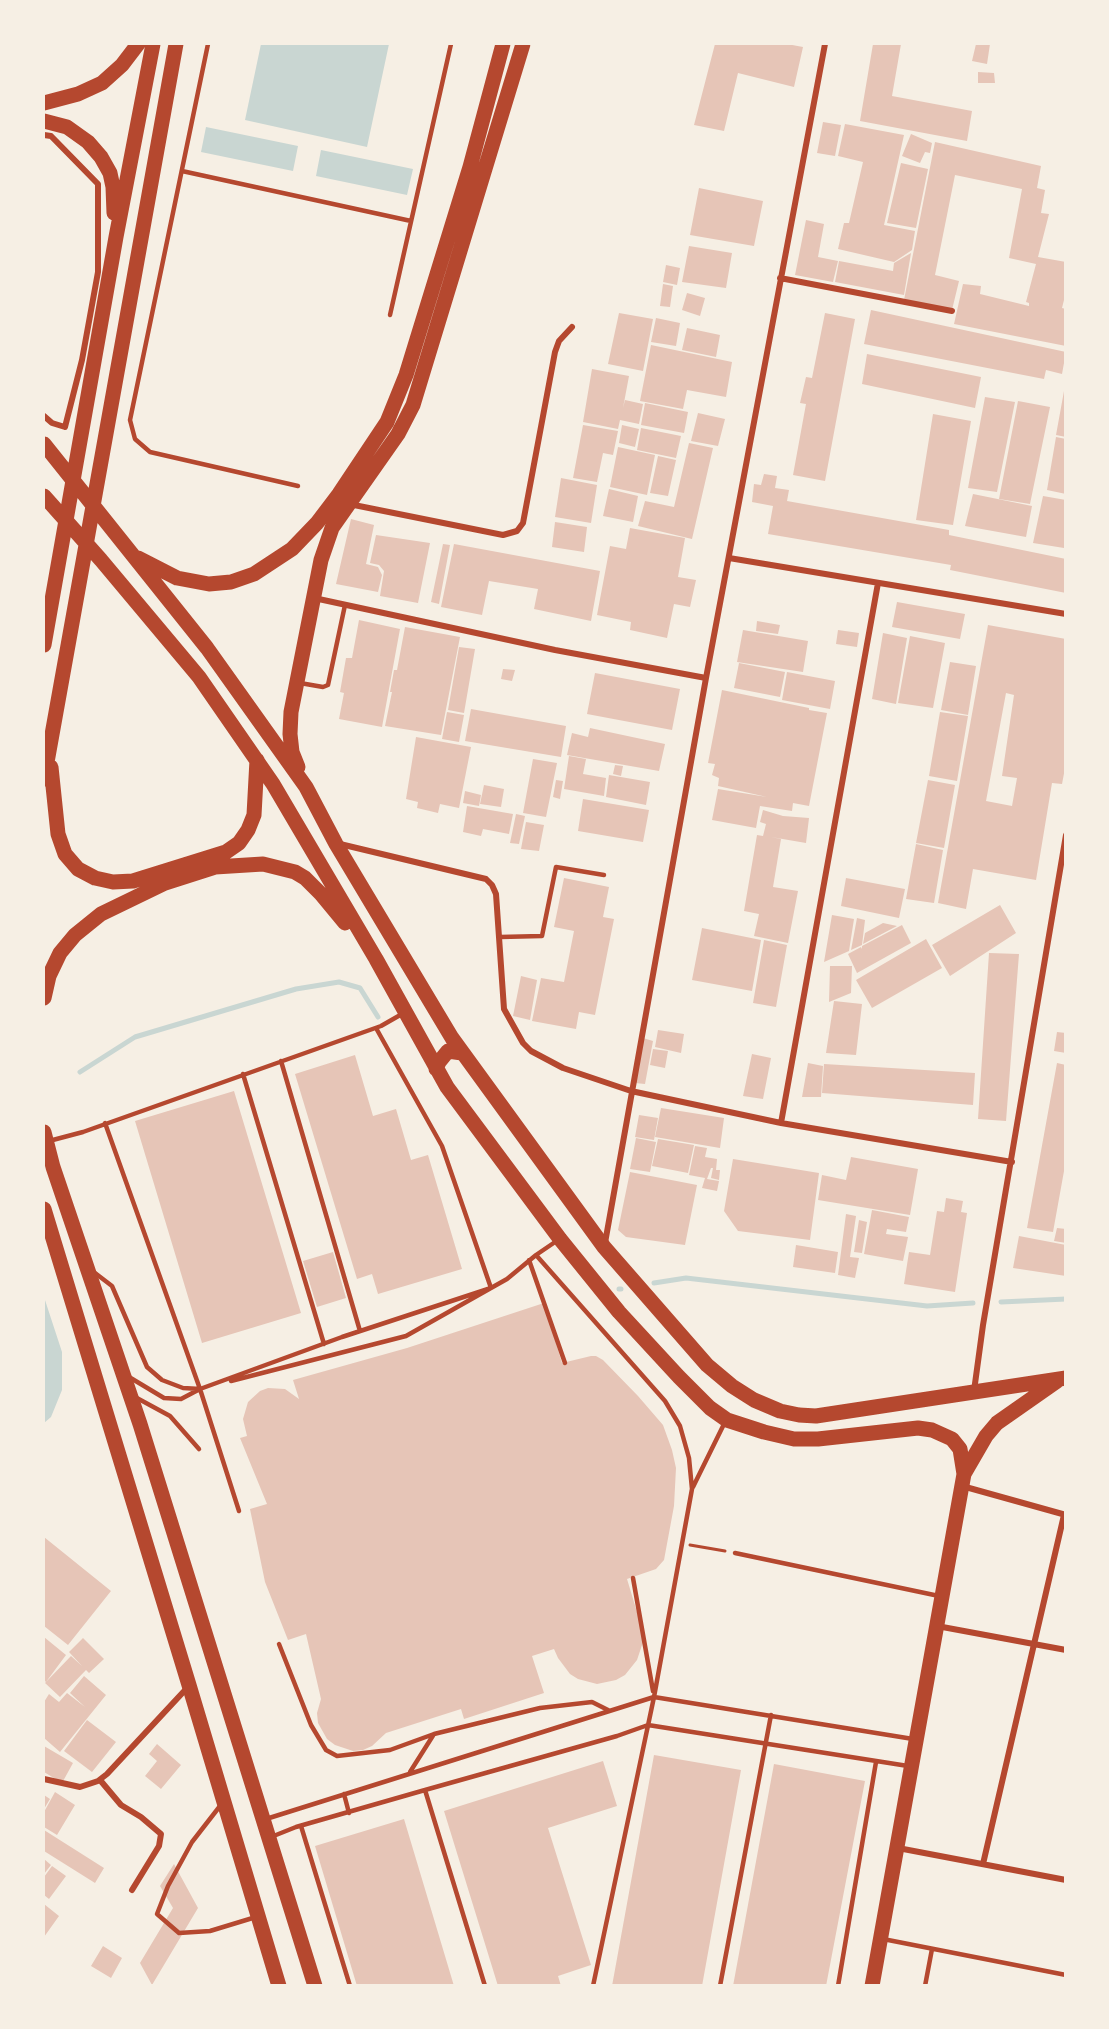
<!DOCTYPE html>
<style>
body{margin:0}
#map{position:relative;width:1109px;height:2029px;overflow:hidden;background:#f6efe4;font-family:"Open Sans",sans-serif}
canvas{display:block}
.frame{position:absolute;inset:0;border:45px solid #f6efe4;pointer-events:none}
</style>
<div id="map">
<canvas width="1109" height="2029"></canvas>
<div class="frame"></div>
</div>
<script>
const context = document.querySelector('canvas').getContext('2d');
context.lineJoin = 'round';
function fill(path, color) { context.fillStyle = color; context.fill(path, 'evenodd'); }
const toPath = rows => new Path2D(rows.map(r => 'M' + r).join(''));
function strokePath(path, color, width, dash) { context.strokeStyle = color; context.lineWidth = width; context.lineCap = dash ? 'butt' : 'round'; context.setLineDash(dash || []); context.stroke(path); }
const water = toPath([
 [261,44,389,44,367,147,245,120],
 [206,127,298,146,293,171,201,152],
 [321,150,413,169,407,195,316,176],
 [44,1297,62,1352,62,1390,51,1417,44,1423]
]);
const stream = toPath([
 [80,1072,135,1037,296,989,339,982,360,988,378,1017],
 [654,1283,686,1278,927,1306,973,1303],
 [619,1289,621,1289],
 [1001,1302,1066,1299]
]);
const building = toPath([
 [715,44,787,44,803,47,794,87,738,73,724,131,694,125],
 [873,44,901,44,892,96,972,111,967,141,860,121],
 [976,44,990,44,987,64,972,61],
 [978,72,994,73,995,83,978,83],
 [823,122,841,125,835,156,817,153],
 [845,124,904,135,884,225,915,231,912,250,894,262,838,249,844,223,849,223,863,162,838,156],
 [911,134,932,143,930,153,925,152,920,163,902,156],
 [935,142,1041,166,1037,188,1045,190,1041,213,1049,214,1038,257,1066,262,1066,292,1062,308,1066,309,1066,346,954,324,963,284,981,286,980,294,1029,306,1029,303,1026,302,1036,264,1009,258,1022,189,955,175,935,275,959,281,952,310,904,300],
 [901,163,928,169,916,228,887,223],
 [699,188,763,201,754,246,690,235],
 [806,220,824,224,818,257,838,261,833,282,795,275],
 [689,246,732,253,726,288,682,282],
 [911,253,904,295,835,282,839,261,893,271,894,263],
 [666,265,680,268,677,285,663,282],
 [663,284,673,286,670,307,660,306],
 [687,293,705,298,700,316,682,310],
 [871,310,1066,352,1062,374,1046,370,1044,379,864,344],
 [619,313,653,319,643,371,608,364],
 [825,313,855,319,825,481,793,475,806,404,800,403,806,377,812,378],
 [656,318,680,323,676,346,651,342],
 [687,328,720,335,716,357,682,350],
 [651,345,732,362,726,397,687,390,683,409,640,401],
 [867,354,981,377,975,408,862,384],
 [592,369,629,376,623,408,625,400,643,404,639,424,620,420,618,429,583,422],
 [1064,391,1066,391,1066,437,1056,435],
 [985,397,1015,402,997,492,968,488],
 [1018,401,1050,407,1030,504,999,499],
 [645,403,688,412,684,433,641,425],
 [698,413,725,419,718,446,691,441],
 [933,414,971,421,953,525,916,520],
 [583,425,618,431,613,455,603,453,597,482,573,478],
 [622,425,639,429,635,447,619,443],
 [641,428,681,436,676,458,637,450],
 [1056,437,1066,439,1066,494,1047,490],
 [689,443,713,448,692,539,638,526,645,501,674,507],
 [618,447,655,455,647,495,610,487],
 [658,456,676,460,668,496,650,493],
 [764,474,777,476,775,488,789,490,787,501,949,530,949,535,1066,559,1066,593,950,570,951,565,768,534,773,506,752,502,754,484,761,485],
 [561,478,597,485,591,523,555,517],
 [609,489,638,496,633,522,603,516],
 [973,494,1032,506,1026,537,965,526],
 [1043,496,1066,500,1066,538,1064,548,1033,543],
 [351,519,374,525,366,564,378,567,382,575,378,592,336,584],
 [555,522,587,527,584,552,552,547],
 [630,528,685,538,678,577,696,580,690,607,674,604,667,638,630,630,631,622,597,615,610,546,626,549],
 [376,535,430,543,418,603,380,596,384,571,379,565,370,563],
 [443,544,450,545,439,604,431,602],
 [454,544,600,571,591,621,534,609,538,589,489,581,482,615,441,607],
 [897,602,965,614,960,639,892,627],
 [359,620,400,629,382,727,339,719,344,693,340,692,346,658,352,658],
 [757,621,780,625,778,634,756,631],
 [988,625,1066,639,1066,763,1062,784,1052,783,1036,880,973,869,966,909,938,903],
 [1006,693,1014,695,1002,776,1017,778,1012,806,986,801],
 [405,627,460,637,441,735,385,726,392,692,390,692,394,670,397,670],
 [743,630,808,641,803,672,737,662],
 [838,630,859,633,857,647,836,644],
 [883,633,907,638,896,704,872,699],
 [910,636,945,643,933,708,898,703],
 [459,647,475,649,464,713,448,710],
 [950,662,976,666,968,715,941,710],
 [739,663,785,672,780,697,734,688],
 [503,669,515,670,512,681,501,679],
 [787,672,835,681,830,709,782,700],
 [595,673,680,689,672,730,587,714],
 [722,690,809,708,809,710,827,713,809,806,793,803,792,811,760,806,756,828,712,820,718,789,767,797,718,786,719,778,712,775,715,764,708,763],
 [471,709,566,726,561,757,465,741],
 [447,712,464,715,459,742,442,739],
 [940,712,968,716,957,781,929,776],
 [590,728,665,744,659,771,567,755,572,733,588,737],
 [416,737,471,747,459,808,440,804,438,813,417,808,418,802,406,799],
 [569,756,586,759,583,774,606,778,604,796,564,789],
 [533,759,557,763,546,817,523,813],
 [615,765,623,766,621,776,613,774],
 [609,775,650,782,646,805,606,797],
 [556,780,563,781,560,799,553,797],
 [928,780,955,785,944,848,916,843],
 [484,785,504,789,501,807,480,804],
 [465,791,481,795,479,806,463,803],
 [583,799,649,810,643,842,578,831],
 [467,806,513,814,509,834,483,829,481,836,463,832],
 [763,810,783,816,809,818,806,843,771,837,781,839,773,887,798,891,788,943,754,936,759,914,744,911,757,835,763,836,766,824,760,822],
 [516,814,525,816,519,844,510,843],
 [526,822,544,825,539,851,521,849],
 [916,844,943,850,934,903,906,899],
 [564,878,609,887,603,917,614,919,595,1015,579,1012,576,1029,532,1021,541,978,564,982,574,931,554,927],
 [846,878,905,889,899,918,841,906],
 [1000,905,1016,933,950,976,932,945],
 [832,915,854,919,849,951,824,962],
 [857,918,865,920,862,945,851,950],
 [883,923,897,926,863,944,865,933],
 [902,925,911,943,857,973,848,954,861,947,862,949,862,946],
 [702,928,761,940,752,991,692,980],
 [926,939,942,968,872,1008,856,980],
 [764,940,787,945,776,1007,753,1003],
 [989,953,1019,954,1006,1121,978,1119],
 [830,966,852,966,851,993,829,1002],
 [521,976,537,980,530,1020,513,1016],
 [834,1001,862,1004,856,1055,826,1053],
 [658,1030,684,1034,681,1053,655,1047],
 [1057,1032,1066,1033,1066,1053,1054,1051],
 [643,1038,653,1041,645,1084,635,1083],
 [653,1049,668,1051,665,1068,650,1065],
 [752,1054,771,1058,763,1099,743,1096],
 [355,1055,373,1116,396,1109,411,1160,428,1155,462,1269,378,1294,372,1274,357,1279,295,1074],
 [808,1063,823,1066,821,1097,802,1097],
 [1057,1063,1066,1065,1066,1160,1053,1232,1027,1228],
 [824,1064,975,1073,973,1105,822,1093],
 [234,1091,301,1313,202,1343,135,1121],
 [661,1108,724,1118,720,1148,655,1137],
 [639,1115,658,1118,654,1140,635,1137],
 [636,1138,656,1142,650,1172,630,1169],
 [658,1139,694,1145,688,1173,652,1166],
 [695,1146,707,1148,705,1157,717,1159,716,1170,720,1170,719,1180,711,1178,713,1168,711,1168,707,1179,719,1181,717,1191,702,1188,705,1178,689,1175],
 [851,1157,918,1169,910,1215,818,1200,822,1175,846,1180],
 [733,1159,819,1173,810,1240,738,1231,724,1211],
 [630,1172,697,1185,685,1245,626,1237,618,1230],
 [946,1198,963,1201,961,1212,967,1213,955,1292,904,1284,909,1252,930,1255,937,1211,944,1212],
 [872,1210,909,1217,906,1232,887,1229,886,1234,908,1237,903,1261,864,1254],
 [846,1214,856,1216,850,1257,859,1258,855,1278,838,1275],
 [859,1220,867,1222,862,1253,854,1252],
 [1057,1228,1066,1229,1066,1243,1054,1241],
 [1019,1236,1066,1245,1066,1276,1013,1268],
 [796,1245,838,1252,835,1273,793,1267],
 [333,1252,346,1298,317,1307,303,1261],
 [544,1303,562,1363,591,1356,596,1356,603,1360,638,1396,663,1425,672,1450,676,1468,674,1506,664,1560,656,1569,627,1579,643,1632,643,1642,637,1660,625,1675,616,1680,597,1684,578,1679,570,1674,558,1658,554,1649,532,1656,544,1693,464,1719,461,1709,386,1733,372,1746,363,1750,353,1751,335,1745,327,1739,318,1723,317,1713,321,1699,306,1634,288,1640,265,1582,250,1509,267,1504,240,1438,247,1436,243,1419,248,1402,260,1391,268,1388,285,1389,299,1399,293,1380,407,1348],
 [44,1537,111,1591,68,1645,44,1626],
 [44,1637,66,1655,46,1682,44,1680],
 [83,1638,104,1659,89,1673,86,1670,60,1697,45,1683,71,1656,82,1666,69,1652],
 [84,1676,106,1695,60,1752,44,1738,44,1702,49,1694,59,1702,67,1693,85,1707,70,1693],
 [87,1720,116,1742,92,1772,64,1751],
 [157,1744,181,1765,161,1789,145,1776,157,1761,149,1754],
 [44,1746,73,1763,62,1783,44,1772],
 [654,1755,741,1770,702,1986,612,1986],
 [603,1761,617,1806,548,1828,591,1965,558,1976,561,1986,498,1986,444,1811],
 [774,1764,865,1781,826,1986,733,1986],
 [55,1792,75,1805,57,1835,44,1827,44,1812],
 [44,1795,50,1799,44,1809],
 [404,1819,454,1986,357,1986,315,1846],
 [44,1830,104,1868,95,1883,44,1851],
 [44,1859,51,1865,44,1874],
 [174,1864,198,1908,152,1985,140,1963,173,1908,160,1886],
 [52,1866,66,1876,49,1899,44,1895,44,1877],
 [44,1904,59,1916,44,1937],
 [103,1946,122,1958,111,1978,91,1966]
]);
const path = toPath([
 [690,1545,725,1551]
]);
const service = toPath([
 [208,44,130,420,135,439,150,452,298,486],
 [182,171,411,221],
 [390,315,451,44],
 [300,683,323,687,328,685,345,605],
 [500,937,542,936,556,867,604,875],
 [281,1061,360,1331],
 [243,1074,324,1344],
 [105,1123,200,1389,239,1511],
 [49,1141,83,1132,381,1026,402,1014],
 [536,1255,558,1240],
 [529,1260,565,1363],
 [95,1273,112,1286,147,1367,162,1380,183,1388,200,1389],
 [129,1377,164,1398,181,1399,200,1389,342,1337,491,1288,507,1279,536,1255,665,1401,680,1426,689,1458,692,1489,654,1697,593,1986],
 [231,1381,406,1336,491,1288,442,1146,376,1028],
 [135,1397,170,1416,199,1449],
 [693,1487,725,1422],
 [735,1553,939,1596],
 [633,1578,653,1691],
 [279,1644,311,1725,326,1750,337,1756,390,1750,434,1734,540,1708,592,1702,608,1710],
 [410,1772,434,1734],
 [425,1790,485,1986],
 [344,1794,349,1813],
 [220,1806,192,1842,168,1886,157,1914,179,1933,210,1931,256,1917],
 [266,1819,654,1697,913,1739],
 [301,1826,350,1986],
 [271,1837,296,1827,425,1790,617,1736,648,1725,908,1766],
 [883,1939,1066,1975],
 [720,1986,771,1715],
 [838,1986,876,1762],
 [925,1986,932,1949]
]);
const minor = toPath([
 [44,135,51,136,98,184,98,272,82,360,65,427,52,423,44,416],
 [780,278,952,311],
 [349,504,503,535,517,531,523,523,555,352,559,341,572,327],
 [729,558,1066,614],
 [878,583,781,1123,1012,1162],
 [314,598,555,650,706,678],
 [340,844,486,879,492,885,496,894,504,1009,523,1043,531,1051,563,1068,631,1091,781,1123],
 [605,1243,706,678,825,44],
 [974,1391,983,1325,1066,835],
 [962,1486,1066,1515],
 [937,1626,1066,1650],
 [44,1779,80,1787,98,1781,107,1774,187,1688],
 [100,1780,121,1805,141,1817,161,1834,159,1846,132,1890],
 [898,1848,1066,1880],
 [983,1864,1064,1515]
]);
const primary = toPath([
 [44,103,78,94,102,83,122,65,138,44],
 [44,121,67,127,88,142,101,157,110,173,113,187,114,213],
 [44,444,207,648,306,787,336,844,452,1038,604,1247,707,1365,732,1386,754,1400,780,1411,799,1415,816,1416,1066,1378],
 [44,496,101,560,199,677,273,784,376,959,447,1087,560,1239,619,1312,679,1377,710,1408,727,1420,764,1432,794,1439,818,1439,918,1428,932,1430,952,1439,960,1449,964,1474],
 [138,558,177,578,209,584,231,582,254,574,292,549,317,523,339,494,387,422,406,375,470,167,503,44],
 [44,645,116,237,153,44],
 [51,767,58,834,65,854,78,869,95,878,113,882,133,881,226,852,239,843,248,830,254,815,257,760],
 [298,767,292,752,290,734,291,712,321,560,332,528,398,434,413,405,523,44],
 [44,779,176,44],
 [44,998,49,976,60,953,75,935,101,914,165,883,215,867,263,864,295,872,305,878,321,894,345,923],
 [436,1069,439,1062,448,1051,462,1053],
 [44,1132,53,1167,140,1424,315,1986],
 [44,1209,189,1685,279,1986],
 [872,1986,964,1474,986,1436,997,1423,1057,1381]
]);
fill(water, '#c9d6d2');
strokePath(stream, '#c9d6d2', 5);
fill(building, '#e6c5b7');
strokePath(path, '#b5482f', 3);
strokePath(service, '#b5482f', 4.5);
strokePath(minor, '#b5482f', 6);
strokePath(primary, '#b5482f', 15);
</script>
